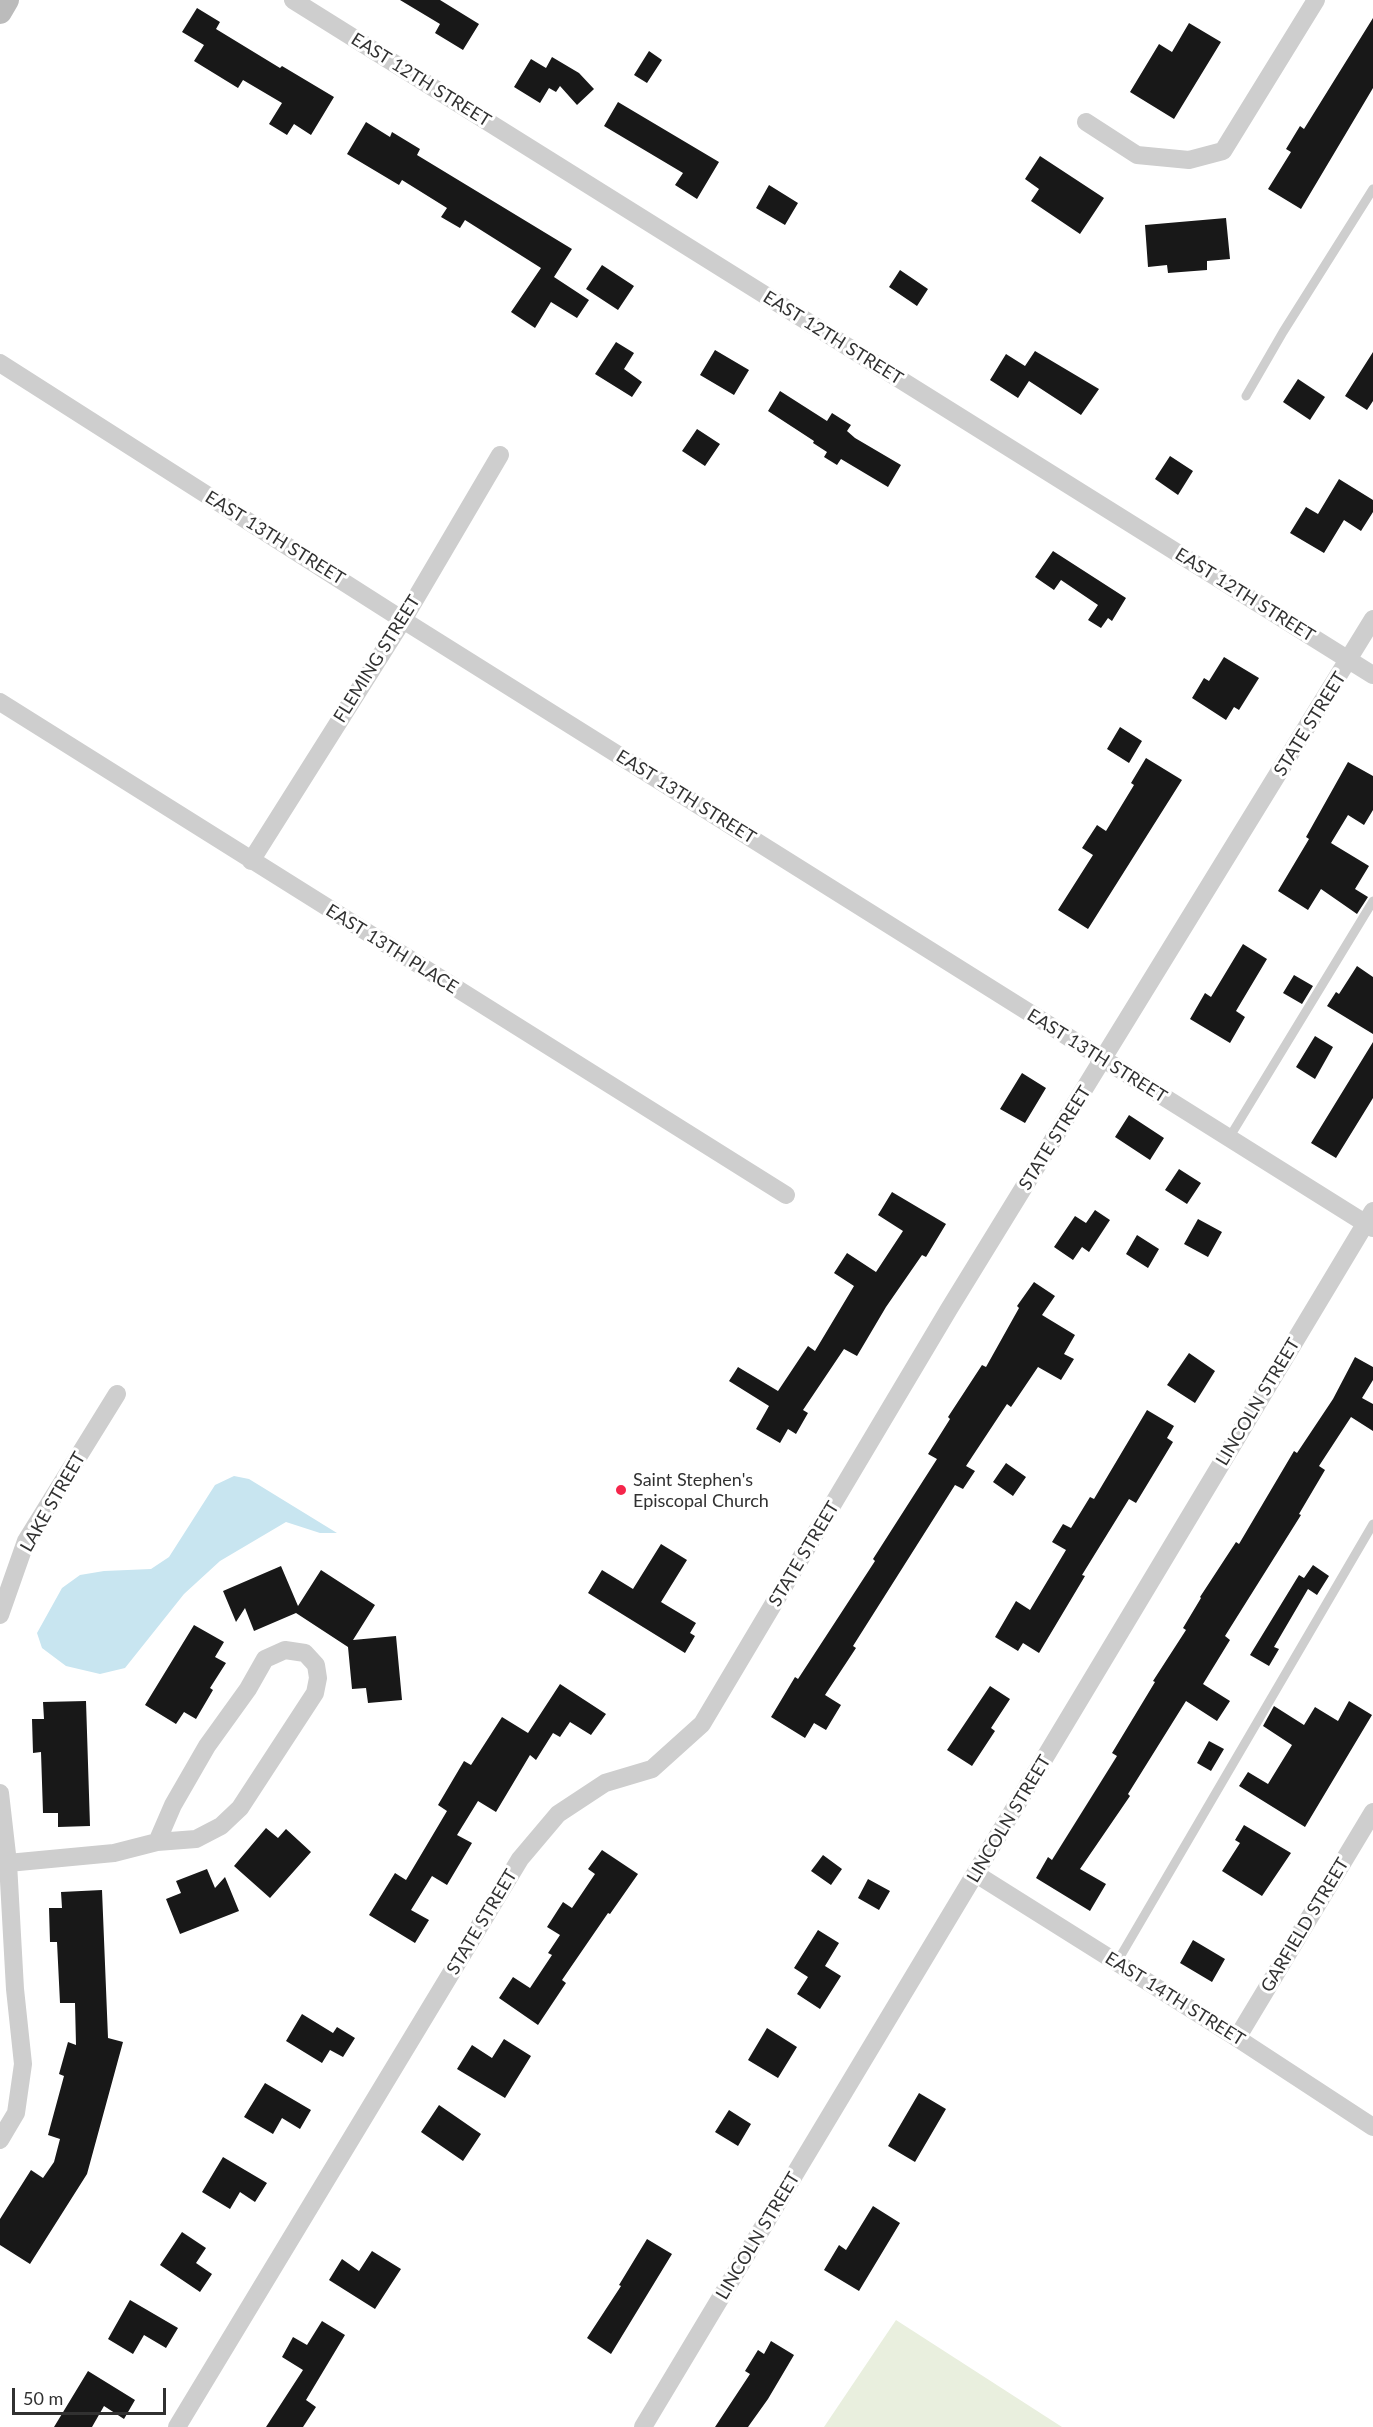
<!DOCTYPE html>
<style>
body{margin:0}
#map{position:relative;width:1373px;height:2427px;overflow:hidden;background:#fff;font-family:Lato,sans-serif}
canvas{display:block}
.scale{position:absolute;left:12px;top:2388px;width:154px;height:27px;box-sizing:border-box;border:3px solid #313131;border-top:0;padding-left:8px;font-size:18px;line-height:21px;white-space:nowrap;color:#313131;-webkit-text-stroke:4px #fff;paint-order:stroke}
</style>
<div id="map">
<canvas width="1373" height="2427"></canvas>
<div class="scale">50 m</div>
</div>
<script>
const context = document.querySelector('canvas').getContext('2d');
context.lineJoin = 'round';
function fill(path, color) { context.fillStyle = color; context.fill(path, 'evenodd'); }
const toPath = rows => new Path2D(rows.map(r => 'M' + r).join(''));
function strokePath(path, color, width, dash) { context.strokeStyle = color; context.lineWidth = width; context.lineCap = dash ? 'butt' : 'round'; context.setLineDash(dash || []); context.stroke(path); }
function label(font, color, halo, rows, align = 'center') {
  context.font = font + ' Lato,sans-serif'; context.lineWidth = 6; context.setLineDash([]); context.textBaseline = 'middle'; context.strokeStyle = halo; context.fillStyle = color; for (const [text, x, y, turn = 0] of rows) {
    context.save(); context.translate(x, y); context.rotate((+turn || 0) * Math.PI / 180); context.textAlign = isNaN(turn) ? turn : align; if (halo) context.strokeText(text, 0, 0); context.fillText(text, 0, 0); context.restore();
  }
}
const green = toPath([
 [896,2320,1062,2427,824,2427]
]);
const water = toPath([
 [234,1476,249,1479,337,1533,320,1533,286,1522,220,1561,184,1594,125,1668,100,1674,66,1666,42,1648,37,1633,62,1588,80,1575,104,1571,151,1569,169,1557,215,1485]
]);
const building = toPath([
 [400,0,440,0,479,24,463,50,435,33,440,24],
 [197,8,220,22,216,29,280,68,282,66,334,97,311,135,294,124,287,135,269,124,282,103,243,80,238,88,194,61,204,45,182,32],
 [1373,18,1373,88,1301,209,1268,189,1291,152,1286,149,1300,126,1304,129],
 [1189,23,1221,42,1174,119,1130,92,1159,44,1172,52],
 [649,51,662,60,647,83,634,75],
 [552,57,579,73,594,89,577,105,560,86,556,92,549,88,540,103,514,87,531,59,546,68],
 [618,102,719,162,697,199,675,185,683,173,604,126],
 [366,122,390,137,392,132,420,149,417,155,572,249,554,277,589,300,577,318,551,302,535,328,511,312,541,268,465,220,460,228,441,217,447,208,402,180,399,185,347,154],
 [1040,156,1104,198,1080,234,1031,201,1039,189,1025,179],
 [769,185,798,203,785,225,756,208],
 [1226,218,1230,259,1207,261,1207,270,1168,273,1167,265,1148,267,1145,225],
 [602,265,634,286,618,310,586,289],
 [900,270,928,289,917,306,889,287],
 [616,342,634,353,624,369,642,382,632,397,595,374],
 [715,350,749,370,734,395,700,375],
 [1035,351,1099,389,1081,415,1029,381,1018,398,990,380,1006,354,1025,366],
 [1373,352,1373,401,1367,410,1345,396],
 [1298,379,1325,397,1310,420,1283,402],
 [780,391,827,421,832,413,851,425,847,431,855,438,901,465,888,487,841,459,837,465,824,457,827,452,813,443,814,441,768,411],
 [697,429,720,444,705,466,682,451],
 [1170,456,1193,471,1178,495,1155,479],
 [1339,479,1373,500,1373,512,1361,531,1344,520,1324,553,1290,533,1306,507,1318,514],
 [1053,551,1126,598,1112,621,1108,618,1101,628,1088,620,1098,605,1061,580,1054,590,1035,577],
 [1224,657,1259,678,1239,710,1234,707,1226,720,1192,698,1204,678,1209,681],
 [1120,727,1142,741,1129,763,1107,749],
 [1146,758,1182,780,1088,929,1058,910,1093,855,1082,848,1097,825,1106,831,1134,785,1131,783],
 [1348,762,1373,776,1373,810,1364,825,1348,815,1331,843,1369,866,1355,889,1368,897,1357,914,1321,889,1308,910,1278,891,1309,839,1306,837],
 [1243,944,1267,959,1236,1011,1245,1017,1230,1043,1190,1019,1205,993,1211,997],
 [1357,966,1373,977,1373,1034,1327,1006,1336,992,1339,994],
 [1294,975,1313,986,1302,1004,1283,993],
 [1315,1036,1333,1047,1315,1079,1296,1067],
 [1373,1042,1373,1098,1336,1158,1311,1143],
 [1022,1073,1046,1088,1025,1123,1000,1109],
 [1129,1115,1164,1138,1150,1160,1115,1137],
 [1179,1169,1201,1183,1187,1204,1165,1190],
 [892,1192,946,1224,926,1257,922,1255,886,1307,857,1356,844,1349,803,1410,808,1413,796,1434,788,1429,780,1443,756,1429,769,1406,729,1381,738,1367,778,1391,808,1346,815,1351,854,1286,834,1273,847,1253,876,1272,903,1231,878,1215],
 [1095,1210,1110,1220,1089,1252,1082,1247,1073,1260,1054,1247,1075,1216,1086,1223],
 [1198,1219,1222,1232,1208,1257,1184,1244],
 [1137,1235,1159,1249,1148,1268,1126,1254],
 [1034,1282,1055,1296,1042,1315,1075,1335,1064,1354,1074,1359,1061,1380,1038,1367,1011,1407,1007,1404,966,1466,975,1471,963,1489,955,1485,853,1646,856,1648,825,1695,841,1705,826,1730,814,1723,805,1738,771,1717,795,1677,798,1679,875,1561,873,1559,937,1459,928,1454,950,1419,948,1417,982,1365,986,1367,1019,1308,1017,1306],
 [1189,1353,1215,1371,1195,1403,1167,1385],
 [1355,1357,1373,1367,1373,1380,1362,1398,1373,1404,1373,1431,1351,1417,1319,1466,1325,1470,1299,1514,1301,1515,1225,1636,1230,1640,1203,1684,1230,1701,1217,1721,1186,1701,1128,1794,1130,1796,1080,1869,1106,1884,1090,1911,1036,1878,1048,1857,1052,1860,1117,1756,1112,1753,1155,1682,1153,1681,1186,1630,1183,1628,1201,1598,1200,1597,1236,1542,1239,1544,1294,1451,1297,1453,1333,1399],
 [1147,1410,1174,1426,1167,1438,1173,1442,1136,1503,1129,1499,1082,1575,1085,1576,1039,1653,1023,1643,1018,1651,995,1637,1016,1601,1030,1610,1066,1550,1052,1542,1063,1524,1071,1528,1090,1497,1094,1499],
 [1006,1463,1026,1477,1013,1496,993,1482],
 [661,1544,687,1560,661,1602,696,1623,690,1633,695,1636,685,1653,588,1593,602,1570,633,1589],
 [1313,1565,1329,1576,1317,1595,1308,1589,1274,1647,1279,1649,1269,1666,1250,1655,1299,1575,1304,1578],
 [281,1566,298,1606,321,1570,375,1605,353,1640,396,1636,402,1700,368,1703,366,1688,352,1689,348,1647,296,1613,254,1631,245,1608,236,1622,223,1591],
 [194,1625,224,1642,215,1657,226,1663,210,1688,213,1690,196,1719,184,1712,176,1724,145,1705],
 [560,1684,606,1714,591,1735,570,1722,560,1737,553,1733,536,1760,530,1755,496,1812,478,1801,457,1835,472,1843,447,1885,432,1876,411,1910,429,1920,415,1943,369,1915,395,1873,406,1880,447,1811,438,1805,464,1761,471,1765,502,1717,528,1733],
 [990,1686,1010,1699,991,1728,995,1731,972,1766,947,1750],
 [86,1701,90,1826,58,1827,58,1813,43,1813,41,1752,33,1753,32,1719,44,1719,43,1702],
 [1349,1701,1372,1715,1305,1827,1239,1786,1248,1772,1268,1784,1292,1745,1263,1726,1274,1706,1304,1725,1315,1707,1338,1721],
 [1209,1741,1224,1749,1211,1771,1197,1763],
 [1244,1825,1291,1853,1262,1896,1222,1871,1240,1843,1235,1840],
 [266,1828,278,1838,286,1829,311,1852,270,1898,234,1866],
 [602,1850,638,1874,610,1914,608,1913,562,1980,566,1983,538,2025,499,1998,513,1977,530,1988,552,1955,548,1953,560,1935,547,1927,563,1902,572,1908,595,1874,588,1869],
 [823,1855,842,1869,831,1885,811,1871],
 [207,1869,215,1888,225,1877,239,1911,180,1934,166,1899,181,1893,176,1881],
 [868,1879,890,1891,879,1910,858,1898],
 [102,1890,108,2038,123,2042,87,2174,30,2264,0,2245,0,2219,31,2170,43,2178,54,2162,60,2139,48,2135,64,2076,59,2074,68,2042,76,2045,75,2003,60,2003,57,1942,50,1942,49,1908,62,1908,61,1892],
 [818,1930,839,1943,825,1966,841,1976,820,2009,797,1994,808,1977,794,1968],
 [1193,1940,1225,1959,1212,1982,1180,1963],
 [302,2014,333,2033,337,2027,355,2038,343,2057,330,2050,322,2063,286,2041],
 [767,2028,797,2047,778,2078,748,2060],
 [504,2039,531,2056,505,2098,457,2069,472,2045,492,2058],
 [265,2083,311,2110,300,2129,282,2118,273,2134,244,2117],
 [919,2093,946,2109,915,2162,888,2146],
 [439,2105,481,2134,463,2161,421,2132],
 [729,2110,751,2124,738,2146,715,2132],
 [223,2157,267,2183,255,2202,240,2192,230,2209,202,2192],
 [873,2206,900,2223,859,2291,824,2270,839,2245,846,2250],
 [182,2232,206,2248,196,2263,212,2274,200,2292,160,2265],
 [647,2239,672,2254,611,2354,587,2338,621,2286,619,2285],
 [372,2251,401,2269,375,2309,329,2280,342,2259,359,2271],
 [130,2300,178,2328,166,2348,144,2335,133,2354,108,2339],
 [322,2321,345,2335,306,2400,316,2407,303,2427,266,2427,303,2370,282,2357,293,2337,307,2345],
 [771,2341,794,2355,768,2399,748,2427,715,2427,750,2374,745,2371,758,2350,764,2354],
 [88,2371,135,2400,124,2419,104,2406,92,2427,54,2427]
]);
const service = toPath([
 [1246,396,1283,332,1373,189],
 [1229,1138,1373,901],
 [1117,1962,1373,1524]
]);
const minor = toPath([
 [293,0,1373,675],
 [1086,122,1137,155,1189,160,1223,151,1316,0],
 [0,363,403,620,1373,1228],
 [0,702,786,1195],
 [251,861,403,620,500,455],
 [0,1615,26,1541,117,1394],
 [0,1793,8,1863,15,1989,23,2064,16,2113,0,2140],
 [8,1863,114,1853,157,1842,173,1805,207,1746,248,1689,265,1659,285,1650,305,1653,316,1665,318,1678,315,1693,240,1808,221,1826,196,1839,157,1842],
 [976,1874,1237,2038,1373,2127],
 [1237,2038,1373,1812],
 [177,2427,520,1859,558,1814,605,1783,652,1769,702,1724,949,1309,1373,619],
 [643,2427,1373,1211]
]);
const secondary = toPath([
 [0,12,7,0]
]);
const markers = [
 [621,1490,6,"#f5254b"]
];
const streetNames = [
 ["EAST 12TH STREET",421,80,32],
 ["EAST 12TH STREET",833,338,32],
 ["EAST 13TH STREET",275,538,32],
 ["EAST 12TH STREET",1245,595,32],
 ["FLEMING STREET",377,659,-58],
 ["STATE STREET",1310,724,-58],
 ["EAST 13TH STREET",686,797,32],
 ["EAST 13TH PLACE",392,949,32],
 ["EAST 13TH STREET",1097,1056,32],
 ["STATE STREET",1055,1138,-58],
 ["LINCOLN STREET",1258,1402,-59],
 ["LAKE STREET",53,1502,-60],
 ["STATE STREET",804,1554,-59],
 ["LINCOLN STREET",1009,1819,-59],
 ["STATE STREET",482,1922,-59],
 ["GARFIELD STREET",1305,1925,-59],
 ["EAST 14TH STREET",1175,1999,32],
 ["LINCOLN STREET",758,2236,-59]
];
const poiNames = [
 ["Saint Stephen's",633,1480],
 ["Episcopal Church",633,1501]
];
fill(green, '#e9efde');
fill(water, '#c8e5f0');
fill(building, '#181818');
strokePath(service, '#cecece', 9);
strokePath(minor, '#cecece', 18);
strokePath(secondary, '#bbb', 24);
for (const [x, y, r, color] of markers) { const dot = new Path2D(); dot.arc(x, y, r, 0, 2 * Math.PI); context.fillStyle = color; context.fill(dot); strokePath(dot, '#fff', 2); }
label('18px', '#313131', '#fff', streetNames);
label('18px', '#313131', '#fff', poiNames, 'left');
</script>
